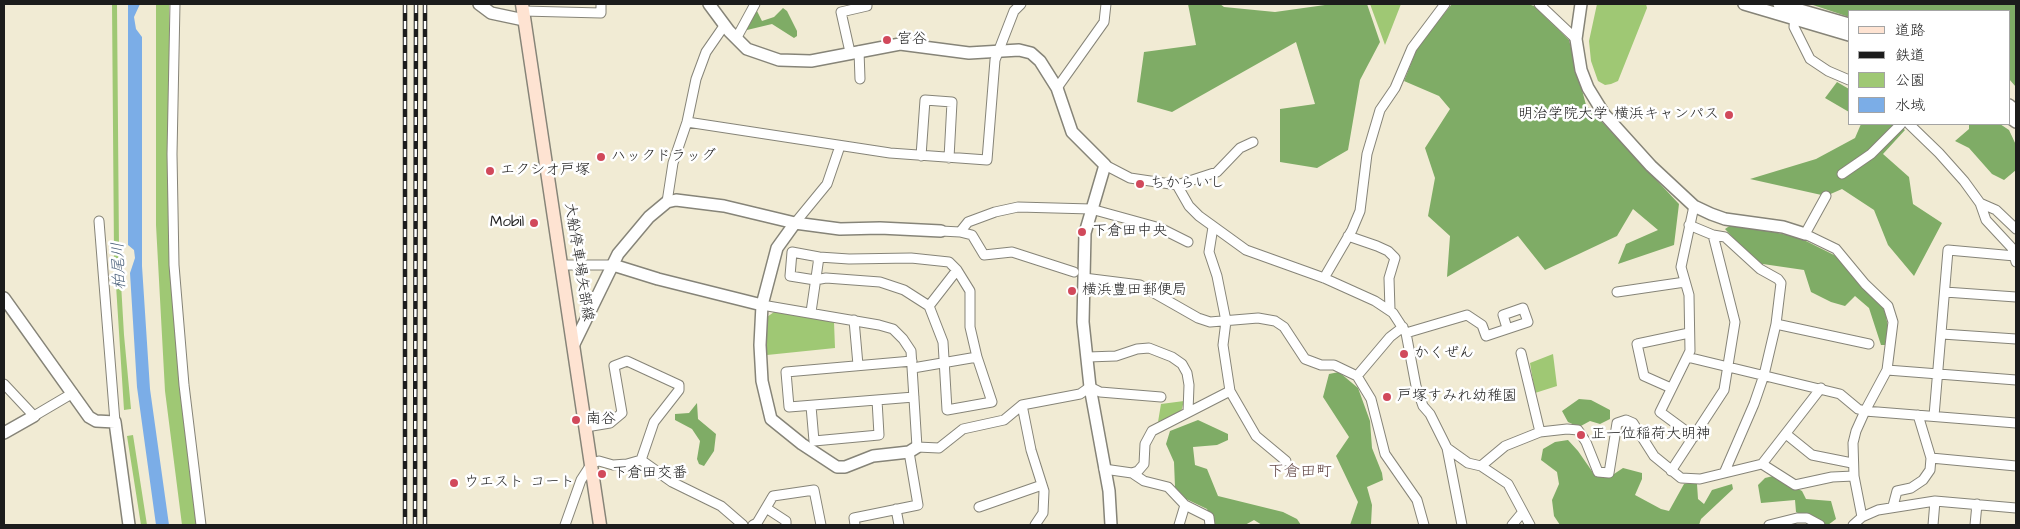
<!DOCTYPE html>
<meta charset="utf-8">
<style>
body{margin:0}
#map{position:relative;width:2020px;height:529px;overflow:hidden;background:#f1ebd4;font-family:"Architects Daughter","Klee One",sans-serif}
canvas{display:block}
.frame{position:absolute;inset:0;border:5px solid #1c1c1c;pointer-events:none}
.legend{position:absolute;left:1848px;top:10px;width:162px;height:115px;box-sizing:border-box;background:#fff;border:1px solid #a4a4a4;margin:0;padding:6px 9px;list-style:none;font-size:15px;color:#1c1c1c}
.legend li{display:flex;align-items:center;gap:10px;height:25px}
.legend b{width:25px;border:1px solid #a4a4a4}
</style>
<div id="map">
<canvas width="2020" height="529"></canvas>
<div class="frame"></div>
<ul class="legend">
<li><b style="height:6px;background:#fee3d2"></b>道路</li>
<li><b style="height:6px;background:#1c1c1c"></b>鉄道</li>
<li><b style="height:14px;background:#9fc874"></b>公園</li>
<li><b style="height:14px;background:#7bade7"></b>水域</li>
</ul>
</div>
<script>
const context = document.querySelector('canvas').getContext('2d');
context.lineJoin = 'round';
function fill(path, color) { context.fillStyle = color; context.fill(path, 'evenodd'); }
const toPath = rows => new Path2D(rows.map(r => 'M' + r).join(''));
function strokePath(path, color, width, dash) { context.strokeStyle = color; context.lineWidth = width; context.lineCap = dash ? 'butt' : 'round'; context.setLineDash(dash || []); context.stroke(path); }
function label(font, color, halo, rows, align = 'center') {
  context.font = font + ' "Architects Daughter","Klee One",sans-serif'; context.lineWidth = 5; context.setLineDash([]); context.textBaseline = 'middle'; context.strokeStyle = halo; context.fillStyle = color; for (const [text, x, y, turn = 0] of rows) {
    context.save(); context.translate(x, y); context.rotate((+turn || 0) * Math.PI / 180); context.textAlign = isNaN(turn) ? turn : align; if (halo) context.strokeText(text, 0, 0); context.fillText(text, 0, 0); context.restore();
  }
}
const green = toPath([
 [112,4,117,4,119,249,124,335,131,409,124,410,114,254],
 [156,4,169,4,173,287,180,392,198,525,182,525,165,391,156,225],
 [1370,4,1401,4,1385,45],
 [1597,4,1646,4,1647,8,1618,81,1611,84,1605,85,1598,81,1591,61,1589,41],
 [774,312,834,322,835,348,767,355,767,317],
 [1553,354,1557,386,1535,393,1530,363],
 [1184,401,1181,412,1158,422,1161,404],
 [133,435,147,525,141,525,127,436]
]);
const forest = toPath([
 [1188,4,1220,4,1224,7,1275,12,1332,4,1367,4,1380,42,1360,80,1348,150,1317,168,1280,162,1280,109,1315,104,1296,42,1172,112,1137,102,1144,52,1196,45],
 [1452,4,1528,4,1534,6,1569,40,1586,105,1679,204,1674,245,1618,264,1626,244,1658,230,1633,209,1617,236,1545,270,1518,236,1447,277,1450,236,1428,216,1435,178,1425,148,1450,109,1439,96,1404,81,1418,46],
 [1810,4,2016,4,2016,87,2009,79,2009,11,1849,11,1849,17],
 [783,8,787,11,797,31,797,36,794,38,772,24,747,30,746,28,754,13,757,11,762,21,774,17],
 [1837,82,1849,89,1849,112,1825,98],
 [1861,124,1897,124,1905,130,1883,154,1909,177,1913,204,1942,223,1914,276,1888,245,1874,210,1842,189,1826,196,1750,179,1816,159,1855,138],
 [1969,124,2000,124,2009,130,2016,145,2016,170,2004,180,1992,174,1969,148,1955,141,1969,129],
 [1734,223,1800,238,1838,257,1848,271,1873,294,1885,311,1888,327,1885,345,1881,345,1869,308,1855,296,1845,306,1831,302,1811,292,1804,270,1756,263,1725,229],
 [1339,372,1358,388,1370,421,1372,448,1382,473,1383,480,1367,487,1372,505,1371,524,1374,525,1350,525,1358,502,1336,456,1349,437,1323,397,1329,374],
 [1579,399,1591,400,1610,410,1610,419,1600,424,1590,421,1579,427,1568,422,1562,411],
 [697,403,698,419,716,434,714,451,704,466,699,464,697,459,700,441,692,429,675,420,675,414,689,413],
 [1198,420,1228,434,1228,440,1217,445,1193,447,1195,465,1207,469,1218,496,1283,512,1297,519,1301,525,1262,525,1254,520,1245,525,1214,525,1207,509,1184,498,1175,487,1174,462,1166,444,1170,431],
 [1568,440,1578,451,1596,477,1611,476,1623,468,1642,473,1642,479,1635,495,1661,509,1669,511,1684,484,1693,482,1697,484,1698,499,1704,504,1712,490,1732,484,1733,489,1701,519,1699,525,1560,525,1554,516,1552,500,1559,484,1557,472,1541,460,1543,449,1555,442],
 [1773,476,1802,491,1806,499,1831,501,1836,519,1828,525,1819,525,1796,512,1795,500,1761,503,1758,485,1765,478]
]);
const water = toPath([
 [128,4,140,4,134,17,136,29,142,37,142,266,150,389,169,525,156,525,137,387,130,273,135,258,134,250,128,245]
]);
const minor = toPath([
 [175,4,172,154,174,265,184,385,201,525],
 [1539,4,1576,39],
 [523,11,601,13,601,4],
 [1795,15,1794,27,1810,59,1828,71,1849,80],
 [736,39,755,4],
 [859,51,860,79],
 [850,52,841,12,867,6,867,4],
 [1057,88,1104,22,1106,4],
 [687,122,890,153,987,160,995,60,1014,11,1021,4],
 [1909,124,1939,153,1964,181,1980,203,1986,220,2012,248,2016,262],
 [921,156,925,100,952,102,949,158],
 [1105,165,1130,178,1177,185,1189,206,1199,216,1246,250,1324,278,1375,301,1393,313,1406,333,1416,386,1423,406,1430,414,1447,448,1462,525],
 [1842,174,1871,154,1901,124],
 [1177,185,1217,172,1240,148,1253,142],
 [1826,196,1805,234,1836,249,1865,284,1888,306,1893,322,1887,370,1865,411,1856,431,1853,443,1854,476,1862,517],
 [667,202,673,163,687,122,696,79,706,52,724,26],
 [1980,203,1996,210,2016,229],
 [1694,206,1681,267,1689,295,1690,351,1660,412,1694,437],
 [99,221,115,422],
 [795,223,827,184,840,146],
 [1689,225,1713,235,1725,237,1760,269,1778,279,1781,283,1776,324,1764,375,1754,404,1725,471],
 [941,231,960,232,968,222,995,212,1018,207,1091,209,1160,228,1188,242],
 [960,232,972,235,984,255,1012,252,1074,272],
 [1348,236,1377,246,1388,251,1395,258,1389,278,1390,310],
 [819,257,792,252,790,276,815,280,826,278,880,282,904,290,929,306],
 [562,265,613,265],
 [957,270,929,306,943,342,947,410,992,402,977,357],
 [1084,278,1140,285,1198,318,1210,322,1258,318,1275,321,1284,327,1305,359,1321,365,1334,365,1357,376,1371,399,1385,454,1417,500,1424,525],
 [1324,278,1352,230,1360,211,1367,154,1380,110,1395,88,1412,48,1445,4],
 [1617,292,1685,282],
 [1945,292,2016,297],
 [762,305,879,325,893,329,903,339,911,351,917,447,939,448,963,429,1004,420,1022,405,1080,394,1090,387,1100,392,1161,397],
 [811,312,819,257,849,259,911,258,949,262,957,270,970,291,970,327,977,357,913,368],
 [854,320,858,365],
 [1776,324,1869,344],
 [1406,333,1467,315,1482,325,1486,336,1528,322,1523,308,1503,315,1507,328],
 [1942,334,2016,339],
 [1521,353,1540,432],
 [1088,357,1116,356,1137,349,1149,348,1172,357,1182,364,1187,373,1189,385,1188,412],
 [1687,357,1840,394,1858,409,1865,411,2016,423],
 [912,361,786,372,789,407,914,397],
 [1887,370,2016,380],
 [1357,376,1390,337,1403,327],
 [4,384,34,416,73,393],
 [1671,388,1644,376,1637,344,1689,333],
 [1230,391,1256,436,1286,461],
 [1022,405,1031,450,1044,491,1043,513,1035,525],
 [811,406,814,441,879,435,877,400],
 [1934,416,1948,250,2015,256],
 [586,427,610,423,622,413,614,366,627,361,679,385,679,390,654,422,641,460],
 [1786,434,1812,455,1852,463],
 [1447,448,1468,463,1481,466,1508,484,1530,525],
 [1931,458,2016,466],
 [1762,464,1821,388],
 [1481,466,1505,446,1540,432,1567,429,1578,430,1586,442,1598,472,1609,473,1617,423,1626,420,1633,423,1654,456,1681,478,1700,479,1762,464,1795,485,1832,477,1854,476],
 [1104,469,1132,473,1138,471,1144,464,1145,444,1152,431,1230,391,1223,345,1226,321,1217,276,1209,252,1213,227],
 [1671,471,1724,390,1735,322,1713,235],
 [1132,473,1144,481,1168,487,1185,505,1209,517,1210,525],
 [1893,506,1897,491,1911,488,1923,480,1930,470,1931,458,1918,415],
 [979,507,1042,485],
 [766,508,786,521,786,525],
 [896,509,899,525],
 [565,525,581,480,592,463,599,461,613,465,627,464,641,460,672,482,721,506,743,525],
 [753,525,757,523,773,496,814,490,821,525],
 [855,525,854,518,918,505,909,452],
 [1179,525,1185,505],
 [1512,525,1522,513],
 [1769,525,1797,518,1807,518,1820,525],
 [1853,525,1862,517,1878,510,1935,501,2016,508],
 [1933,525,1935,501],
 [1975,525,1977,504]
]);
const tertiary = toPath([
 [479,4,491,13,524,20],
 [709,4,729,31,747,49,779,60,811,61,900,44,969,53,1019,50,1031,53,1040,61,1057,88,1072,132,1105,165,1085,233,1083,322,1090,387,1109,491,1111,525],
 [1581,4,1576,39,1581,70,1588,88,1604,114,1651,166,1694,206,1711,214,1725,219,1783,227,1805,234],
 [1744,4,1849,35],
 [1779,4,1849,24],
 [2009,105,2016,111],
 [2009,117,2016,122],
 [795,223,777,248,762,305,760,345,762,381,771,419,802,444,837,467,845,467,873,456,909,452,917,447],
 [613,265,658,279,762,305],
 [4,298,89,417,96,421,115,422,129,525],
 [574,344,618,254,649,217,667,202,676,200,724,206,795,223,840,229,880,228,941,231],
 [4,433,34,416]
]);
const secondary = toPath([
 [522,4,600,525]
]);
const rail = toPath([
 [405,525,405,4],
 [415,525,416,4],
 [425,525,425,4]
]);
const markers = [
 [887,40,5,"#d1495b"],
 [1729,115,5,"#d1495b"],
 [601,157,5,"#d1495b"],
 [490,171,5,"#d1495b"],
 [1140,184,5,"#d1495b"],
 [534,223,5,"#d1495b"],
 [1082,232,5,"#d1495b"],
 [1072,291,5,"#d1495b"],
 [1404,354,5,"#d1495b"],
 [1387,397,5,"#d1495b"],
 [576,420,5,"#d1495b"],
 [1581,435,5,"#d1495b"],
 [602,474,5,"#d1495b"],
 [454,483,5,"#d1495b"]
];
const poiNames = [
 ["宮谷",897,40],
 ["明治学院大学 横浜キャンパス",1719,115,"right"],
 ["ハックドラッグ",611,157],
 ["エクシオ戸塚",500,171],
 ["ちからいし",1150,184],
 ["Mobil",524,223,"right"],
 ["下倉田中央",1092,232],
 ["横浜豊田郵便局",1082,291],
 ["かくぜん",1414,354],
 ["戸塚すみれ幼稚園",1397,397],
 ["南谷",586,420],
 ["正一位稲荷大明神",1591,435],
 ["下倉田交番",612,474],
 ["ウエスト コート",464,483]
];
const streetNames = [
 ["大船停車場矢部線",578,262,81]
];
const waterNames = [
 ["柏尾川",120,266,-92]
];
const neighbourhoodNames = [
 ["下倉田町",1300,473]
];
fill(green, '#9fc874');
fill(forest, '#7fac66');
fill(water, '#7bade7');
strokePath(minor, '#868478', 11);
strokePath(tertiary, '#868478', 14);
strokePath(secondary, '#868478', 15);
strokePath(minor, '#fff', 9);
strokePath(tertiary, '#fff', 11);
strokePath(secondary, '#fee3d2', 12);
strokePath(rail, '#1c1c1c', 4.5);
strokePath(rail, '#fff', 2.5, [8]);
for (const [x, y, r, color] of markers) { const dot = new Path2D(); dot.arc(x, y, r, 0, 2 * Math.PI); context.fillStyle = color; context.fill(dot); strokePath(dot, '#fff', 2); }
label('15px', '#1c1c1c', '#fff', poiNames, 'left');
label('15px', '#1c1c1c', '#fff', streetNames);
label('italic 16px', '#475d77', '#fff', waterNames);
label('16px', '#654a48', '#fff', neighbourhoodNames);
</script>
